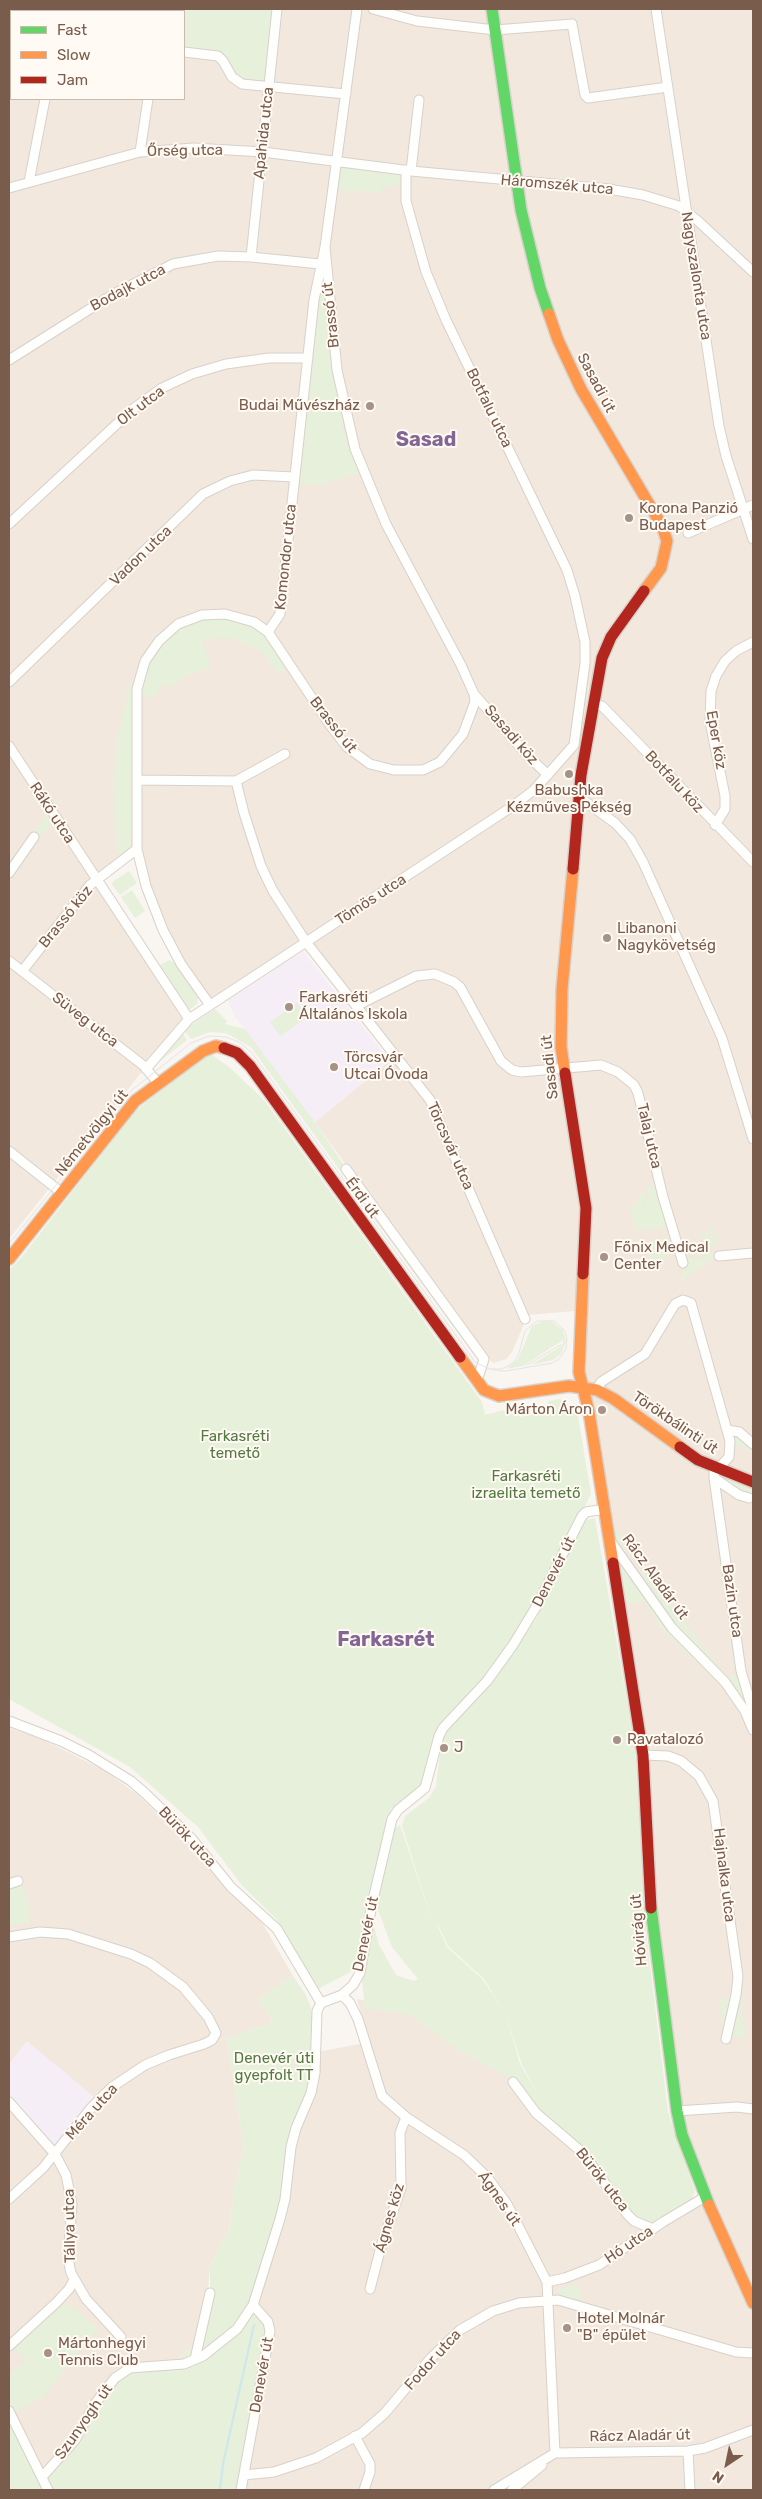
<!DOCTYPE html>
<meta charset="utf-8">
<style>
body{margin:0}
#map{position:relative;width:762px;height:2499px;overflow:hidden;background:#f9f5f0;font-family:Rubik,sans-serif}
canvas{display:block}
.frame{position:absolute;inset:0;border:10px solid #7a5c4d;pointer-events:none}
.legend{position:absolute;left:10px;top:10px;width:175px;height:90px;box-sizing:border-box;background:#fffaf3;border:1px solid #cabbb1;margin:0;padding:6px 9px;list-style:none;font-size:15px;color:#7a5c4d}
.legend li{display:flex;align-items:center;gap:10px;height:25px}
.legend b{width:25px;border:1px solid #cabbb1}
.north{position:absolute;left:702px;top:2439px;width:50px;height:50px;-webkit-text-stroke:4px #fffaf3;paint-order:stroke;rotate:214deg;font-size:14px;font-weight:700;line-height:20px;text-align:center;color:#7a5c4d}
.north::after{content:'';display:block;margin:auto;width:18px;height:22px;background:#7a5c4d;clip-path:polygon(50% 0,100% 100%,50% 72%,0 100%)}
</style>
<div id="map">
<canvas width="762" height="2499"></canvas>
<div class="frame"></div>
<ul class="legend">
<li><b style="height:6px;background:#63d668"></b>Fast</li>
<li><b style="height:6px;background:#ff974d"></b>Slow</li>
<li><b style="height:6px;background:#b3261e"></b>Jam</li>
</ul>
<div class="north">N</div>
</div>
<script>
const context = document.querySelector('canvas').getContext('2d');
context.lineJoin = 'round';
function fill(path, color) { context.fillStyle = color; context.fill(path, 'evenodd'); }
const toPath = rows => new Path2D(rows.map(r => 'M' + r).join(''));
function strokePath(path, color, width, dash) { context.strokeStyle = color; context.lineWidth = width; context.lineCap = dash ? 'butt' : 'round'; context.setLineDash(dash || []); context.stroke(path); }
function label(font, color, halo, rows, align = 'center') {
  context.font = font + ' Rubik,sans-serif'; context.lineWidth = 4; context.setLineDash([]); context.textBaseline = 'middle'; context.strokeStyle = halo; context.fillStyle = color; for (const [text, x, y, turn = 0] of rows) {
    context.save(); context.translate(x, y); context.rotate((+turn || 0) * Math.PI / 180); context.textAlign = isNaN(turn) ? turn : align; if (halo) context.strokeText(text, 0, 0); context.fillText(text, 0, 0); context.restore();
  }
}
const residential = toPath([
 [9,9,753,9,753,2490,241,2490,253,2305,317,2052,370,2042,357,1999,395,2006,499,2064,536,2113,572,2143,627,2214,705,2197,682,2135,652,1950,644,1763,582,1375,586,1316,574,1311,528,1315,512,1352,506,1359,493,1363,486,1356,476,1345,315,1122,396,1056,306,942,210,1005,175,953,137,850,96,880,186,1016,9,1239],
 [11,11,184,11,184,99,11,99],
 [9,1728,40,1738,105,1771,138,1795,194,1849,230,1893,260,1919,293,1976,259,1999,274,2022,227,2039,244,2148,234,2191,229,2230,210,2266,204,2339,162,2369,75,2440,42,2477,9,2490]
]);
const education = toPath([
 [303,951,390,1061,315,1122,233,1014,228,1000],
 [27,2041,98,2100,55,2154,9,2102,9,2064]
]);
const green = toPath([
 [173,9,273,9,265,81,257,83,238,79,225,60,184,50,184,11,172,11],
 [343,165,397,172,401,175,400,185,385,187,379,192,337,190,340,167],
 [322,281,324,282,345,422,342,423,349,449,352,448,360,473,325,483,309,485,298,483,319,294],
 [221,617,237,619,257,627,269,640,287,668,278,673,260,650,232,638,202,639,211,668,188,675,171,686,160,685,156,697,140,696,141,684,150,660,158,647,179,628,198,620],
 [132,678,133,842,119,858,114,820,113,786,117,737],
 [47,815,53,822,37,839,31,835],
 [129,871,137,883,120,895,111,883],
 [132,890,145,911,135,918,121,897],
 [169,960,175,963,198,998,197,1004,189,1010,160,965],
 [297,1003,307,1017,280,1036,270,1022],
 [215,1009,227,1021,225,1024,245,1029,315,1122,366,1198,362,1201,251,1047,226,1033,210,1032,191,1039,185,1032,188,1027],
 [183,1034,187,1040,159,1062],
 [212,1055,229,1067,264,1100,482,1402,485,1415,513,1408,514,1413,519,1412,520,1417,550,1411,548,1401,560,1399,572,1407,578,1416,591,1494,535,1606,496,1668,435,1739,432,1740,433,1744,423,1784,390,1810,391,1816,356,1969,318,1989,275,1918,241,1884,198,1827,130,1767,9,1699,9,1270,21,1258,134,1112,204,1057],
 [648,1185,656,1188,667,1228,636,1230,629,1207,636,1205,642,1190,646,1198,642,1203,646,1202,649,1196,645,1189],
 [368,1204,482,1361,480,1363,364,1205],
 [710,1224,713,1224,718,1245,716,1246,713,1240,713,1245,701,1248,700,1243,703,1242,701,1233,709,1230,708,1236,714,1238],
 [667,1237,674,1253,652,1264,646,1250,653,1241],
 [707,1247,710,1254,716,1252,717,1256,679,1282,686,1265,683,1251,686,1250,691,1259,699,1261,707,1256,706,1254,698,1258,692,1252],
 [544,1321,552,1322,563,1330,566,1342,561,1354,553,1360,531,1365,563,1345,563,1340,523,1366,506,1369,518,1359,532,1326],
 [604,1405,611,1410,598,1417,598,1407],
 [739,1435,753,1447,753,1455,738,1444,731,1465,729,1466,727,1464,736,1448,732,1441,736,1436],
 [725,1476,753,1486,753,1493,751,1495,725,1480],
 [595,1518,635,1747,647,1940,668,2112,695,2191,690,2205,652,2229,631,2215,602,2175,539,2113,516,2081,460,2051,410,2015,365,2008,362,1981,372,1919,379,1945,396,1975,414,1981,418,1979,392,1947,375,1902,394,1829,400,1825,434,1926,402,1826,405,1816,429,1798,436,1786,441,1745,444,1734,490,1685,508,1661,537,1617,558,1569,586,1520],
 [437,1925,438,1925,448,1946,484,1979,505,2013,483,1980,447,1947],
 [506,2015,522,2065,538,2095,520,2064],
 [614,1526,663,1594,692,1632,683,1638,652,1587,648,1589,640,1577,644,1573,622,1543,618,1546,615,1541],
 [626,1565,651,1601,622,1605,616,1566],
 [652,1603,723,1680,719,1684,659,1626,646,1604],
 [693,1632,726,1676,725,1679,683,1639],
 [740,1675,753,1714,753,1726,729,1680,728,1677],
 [22,1885,28,1901,30,1922,9,1926,9,1889],
 [293,1976,306,1995,311,2008,317,2052,315,2073,296,2128,285,2199,253,2305,268,2322,241,2490,9,2490,9,2411,42,2477,61,2458,94,2405,130,2368,162,2369,199,2343,210,2293,210,2266,229,2230,234,2191,244,2148,227,2039,274,2022,259,1999],
 [742,1993,744,1996,742,2007,746,2037,722,2038,720,1999],
 [576,2283,584,2301,559,2296,557,2290],
 [69,2304,98,2329,43,2397,13,2413,9,2403,9,2375,26,2360,10,2345,46,2310]
]);
const stream = toPath([
 [220,2490,223,2464,254,2325]
]);
const street = toPath([
 [373,9,417,21,495,30,572,24,585,95,588,98,668,87],
 [656,9,719,426,726,456,753,539],
 [22,11,25,9],
 [63,11,64,9],
 [169,11,170,9],
 [9,20,11,18],
 [184,52,218,56,223,61,232,77,242,84,346,94],
 [140,152,148,99],
 [411,171,419,100],
 [29,182,45,99],
 [9,188,140,152,194,148,263,152,411,171,609,189,643,195,679,206,698,221,753,272],
 [251,257,277,9],
 [9,360,112,295,173,264,218,256,251,257,320,264],
 [9,524,133,409,162,388,192,374,226,364,269,358,308,358],
 [688,533,753,505],
 [268,632,280,614,314,300,325,247,357,9],
 [9,682,203,494,230,481,253,475,294,477],
 [474,694,527,755,548,775],
 [594,704,602,706,753,862],
 [9,746,189,1019],
 [137,780,236,781,285,754],
 [236,781,244,813,261,866,273,891,306,942,430,1100,525,1319],
 [579,797,615,823,630,839,643,862,722,1038,753,1139],
 [715,825,725,809,725,796,710,722,711,691,716,676,725,661,736,651,753,642],
 [9,873,34,837],
 [9,961,144,1066,158,1083],
 [23,970,90,885,137,849],
 [210,1005,181,964,163,930,146,886,137,849,137,689,145,661,159,641,178,624,202,615,225,614,254,622,268,632,330,725,347,747,370,764,394,770,423,770,440,762,463,734,475,702,474,694,461,665,386,524,355,449,337,370,325,247],
 [356,1006,416,976,435,974,454,982,460,987,501,1061,512,1070,521,1072,601,1065,618,1072,634,1085,638,1093,663,1197,683,1263],
 [146,1069,189,1019,513,806,534,790,574,745,585,663,585,642,575,596,567,570,446,320,426,272,406,201,406,170],
 [9,1151,62,1193],
 [346,1169,484,1359,479,1375],
 [719,1256,753,1253],
 [597,1390,601,1382,645,1354,675,1304,683,1300,691,1303,730,1441,729,1457,714,1473,714,1478,741,1671,753,1711],
 [727,1430,739,1432,753,1444],
 [714,1478,739,1495,749,1498],
 [611,1542,672,1628,725,1682,745,1711,753,1730],
 [9,1721,61,1741,89,1755,131,1781,146,1794,192,1839,231,1887,277,1929,321,2003],
 [643,1755,668,1756,681,1761,699,1776,713,1801,738,1976,736,1995,726,2039],
 [9,1884,18,1881],
 [9,1937,40,1932,68,1934,131,1954,150,1963,183,1987,208,2017,216,2033,212,2040,204,2044,169,2055,145,2065,112,2087,91,2108,43,2168,9,2199],
 [342,1995,350,2003,358,2019,382,2096,406,2117,464,2155,487,2177,507,2204,547,2282,555,2453],
 [513,2082,536,2113,583,2153,627,2214,634,2221,653,2229],
 [9,2102,55,2154,66,2175,72,2204,68,2259,71,2273,86,2299,121,2337],
 [677,2111,737,2107,753,2109],
 [547,2282,565,2278,599,2265,663,2222,705,2197],
 [370,2289,382,2243,401,2188,400,2133,406,2117],
 [9,2346,56,2303,69,2289,74,2280],
 [195,2359,210,2293],
 [9,2411,48,2490],
 [355,2436,370,2464,370,2472,364,2490],
 [688,2451,690,2490],
 [244,2475,274,2472,316,2458,362,2433,385,2413,430,2359,460,2330,493,2311,519,2303,558,2300,736,2352,753,2353],
 [42,2477,75,2440,94,2405,115,2378,130,2368,184,2364,203,2356,237,2329,253,2305,280,2219,285,2199,291,2147,296,2128,311,2093,315,2073,317,2011,321,2003,342,1995,353,1985,360,1973,372,1904,392,1819,398,1810,425,1788,439,1736,443,1728,487,1681,513,1645,536,1607,582,1516,586,1512,605,1509],
 [241,2490,270,2331,268,2322,253,2305],
 [494,2490,555,2453,688,2451,705,2448,753,2430],
 [512,2490,542,2465]
]);
const fast = toPath([
 [492,9,521,210,540,288,549,314],
 [651,1908,677,2111,682,2135,709,2205]
]);
const slow = toPath([
 [549,314,558,340,581,389,662,526,667,541,661,568,644,591],
 [565,1073,561,1047,562,989,573,869],
 [9,1259,135,1101,203,1051,216,1046,224,1048],
 [583,1274,579,1372,589,1412,613,1563],
 [460,1357,484,1390,499,1396,569,1386,597,1390,614,1399,680,1447],
 [709,2205,753,2303]
]);
const jam = toPath([
 [573,869,581,775,602,658,611,637,644,591],
 [224,1048,237,1053,250,1066,460,1357],
 [565,1073,586,1208,583,1274],
 [680,1447,698,1460,753,1482],
 [613,1563,643,1755,651,1908]
]);
const tram = toPath([
 [9,1244,132,1090,191,1043,209,1036,226,1037,239,1042,252,1053,475,1362,485,1367,490,1369,502,1371,506,1371,552,1363,559,1359,566,1349,567,1340,565,1331,554,1321,537,1321,525,1331,518,1356,513,1363,502,1369,490,1369],
 [527,1365,562,1344]
]);
const markers = [
 [370,406,5,"#a69286"],
 [629,518,5,"#a69286"],
 [569,774,5,"#a69286"],
 [607,938,5,"#a69286"],
 [289,1007,5,"#a69286"],
 [334,1067,5,"#a69286"],
 [604,1257,5,"#a69286"],
 [602,1410,5,"#a69286"],
 [617,1740,5,"#a69286"],
 [444,1748,5,"#a69286"],
 [567,2328,5,"#a69286"],
 [48,2353,5,"#a69286"]
];
const streetNames = [
 ["Apahida utca",264,133,-84],
 ["Őrség utca",185,151,-1],
 ["Háromszék utca",557,185,5],
 ["Nagyszalonta utca",696,276,81],
 ["Bodajk utca",128,288,-28],
 ["Brassó út",331,315,-96],
 ["Sasadi út",596,383,62],
 ["Olt utca",141,406,-37],
 ["Botfalu utca",489,408,64],
 ["Vadon utca",141,556,-44],
 ["Komondor utca",286,557,-84],
 ["Brassó út",333,725,52],
 ["Sasadi köz",511,735,49],
 ["Eper köz",716,740,80],
 ["Botfalu köz",674,782,47],
 ["Rákó utca",52,813,57],
 ["Tömös utca",371,900,-33],
 ["Brassó köz",66,917,-51],
 ["Süveg utca",85,1020,38],
 ["Sasadi út",550,1067,-96],
 ["Németvölgyi út",92,1133,-51],
 ["Talaj utca",649,1136,77],
 ["Törcsvár utca",450,1146,66],
 ["Érdi út",362,1198,54],
 ["Törökbálinti út",675,1423,34],
 ["Denevér út",554,1572,-63],
 ["Rácz Aladár út",655,1577,54],
 ["Bazin utca",732,1601,82],
 ["Bürök utca",187,1837,47],
 ["Hajnalka utca",724,1875,83],
 ["Hóvirág út",639,1930,-95],
 ["Denevér út",366,1934,-78],
 ["Méra utca",92,2112,-48],
 ["Bürök utca",602,2180,52],
 ["Ágnes út",499,2199,55],
 ["Ágnes köz",390,2218,-74],
 ["Tállya utca",70,2226,-91],
 ["Hó utca",629,2245,-34],
 ["Fodor utca",433,2360,-48],
 ["Denevér út",262,2375,-80],
 ["Szunyogh út",84,2422,-55],
 ["Rácz Aladár út",640,2436,-1]
];
const poiNames = [
 ["Budai Művészház",360,406,"right"],
 ["Korona Panzió",639,509],
 ["Budapest",639,526],
 ["Babushka",569,791,"center"],
 ["Kézműves Pékség",569,808,"center"],
 ["Libanoni",617,929],
 ["Nagykövetség",617,946],
 ["Farkasréti",299,998],
 ["Általános Iskola",299,1015],
 ["Törcsvár",344,1058],
 ["Utcai Óvoda",344,1075],
 ["Főnix Medical",614,1248],
 ["Center",614,1265],
 ["Márton Áron",592,1410,"right"],
 ["Ravatalozó",627,1740],
 ["J",454,1748],
 ["Hotel Molnár",577,2319],
 ["\"B\" épület",577,2336],
 ["Mártonhegyi",58,2344],
 ["Tennis Club",58,2361]
];
const parkNames = [
 ["Farkasréti",235,1437],
 ["temető",235,1454],
 ["Farkasréti",526,1477],
 ["izraelita temető",526,1494],
 ["Denevér úti",274,2059],
 ["gyepfolt TT",274,2076]
];
const districtNames = [
 ["Sasad",426,440],
 ["Farkasrét",386,1640]
];
fill(residential, '#f2e8de');
fill(education, '#f6eef6');
fill(green, '#e7f0db');
strokePath(stream, '#d0e8ea', 2.5);
strokePath(street, '#d7d1cb', 11);
strokePath(fast, '#d9d2cb', 14);
strokePath(slow, '#d9d2cb', 14);
strokePath(jam, '#d9d2cb', 14);
strokePath(street, '#fefefd', 9);
strokePath(fast, '#63d668', 11);
strokePath(slow, '#ff974d', 11);
strokePath(jam, '#b3261e', 11);
strokePath(tram, '#e6e3e7', 1);
for (const [x, y, r, color] of markers) { const dot = new Path2D(); dot.arc(x, y, r, 0, 2 * Math.PI); context.fillStyle = color; context.fill(dot); strokePath(dot, '#fffaf3', 2); }
label('15px', '#7a5c4d', '#fffaf3', streetNames);
label('15px', '#7a5c4d', '#fffaf3', poiNames, 'left');
label('15px', '#537a41', '#fffaf3', parkNames);
label('bold 20px', '#846695', '#fffaf3', districtNames);
</script>
